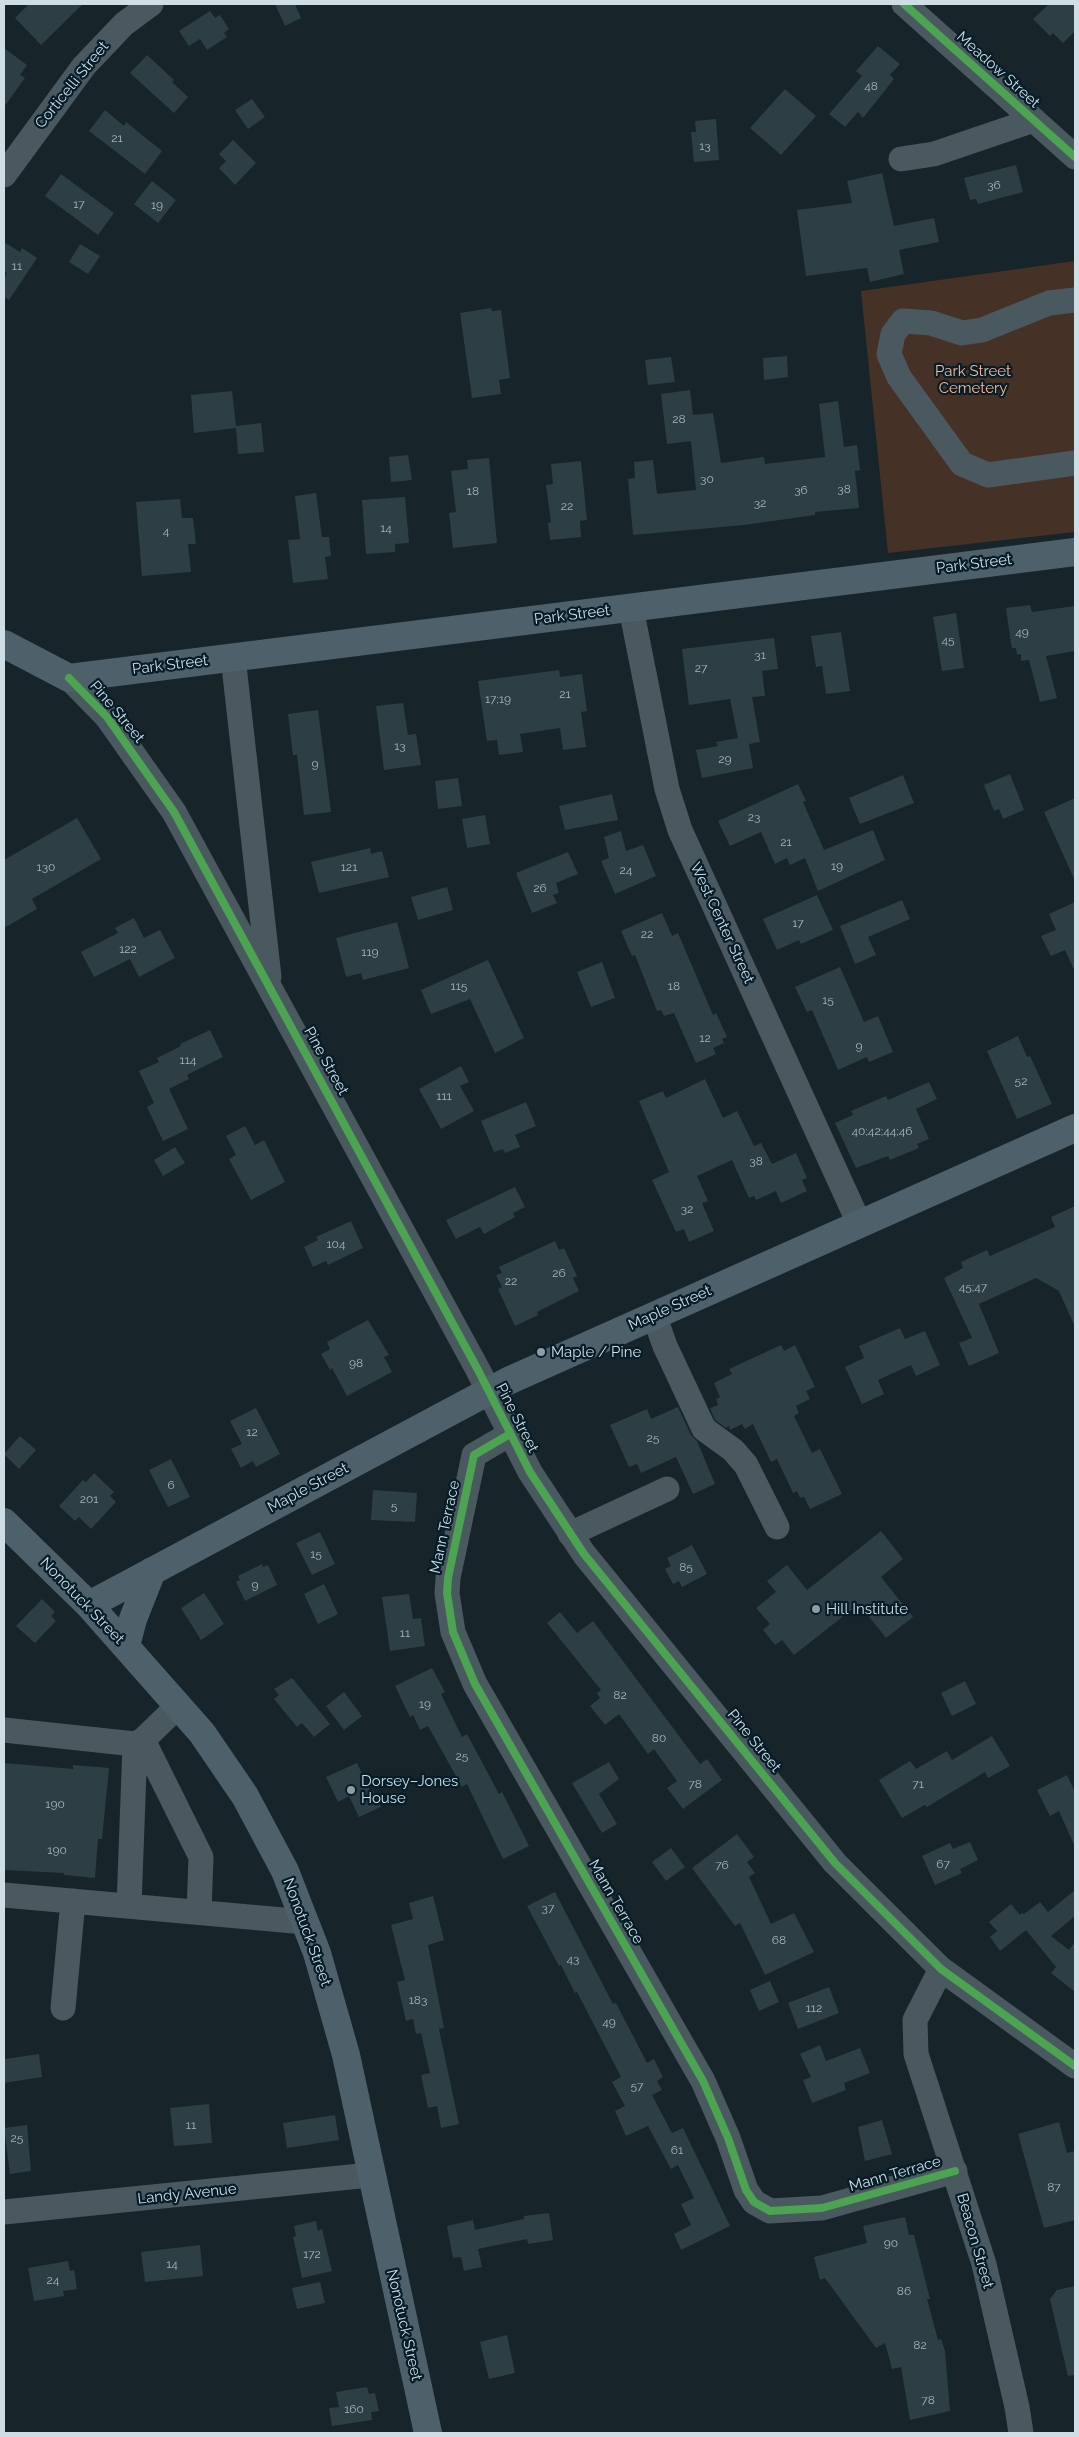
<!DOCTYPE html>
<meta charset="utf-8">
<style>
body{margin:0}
#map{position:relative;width:1079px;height:2437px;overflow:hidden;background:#17242a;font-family:Raleway,sans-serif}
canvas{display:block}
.frame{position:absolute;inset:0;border:5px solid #cfdde4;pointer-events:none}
</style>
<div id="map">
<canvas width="1079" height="2437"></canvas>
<div class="frame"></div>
</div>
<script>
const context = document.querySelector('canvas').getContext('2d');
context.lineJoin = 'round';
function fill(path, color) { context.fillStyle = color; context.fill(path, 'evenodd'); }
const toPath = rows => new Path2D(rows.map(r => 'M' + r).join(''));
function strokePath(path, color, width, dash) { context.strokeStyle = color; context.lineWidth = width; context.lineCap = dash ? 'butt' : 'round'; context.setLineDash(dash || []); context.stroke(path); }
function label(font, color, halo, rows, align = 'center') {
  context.font = font + ' Raleway,sans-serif'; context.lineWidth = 4.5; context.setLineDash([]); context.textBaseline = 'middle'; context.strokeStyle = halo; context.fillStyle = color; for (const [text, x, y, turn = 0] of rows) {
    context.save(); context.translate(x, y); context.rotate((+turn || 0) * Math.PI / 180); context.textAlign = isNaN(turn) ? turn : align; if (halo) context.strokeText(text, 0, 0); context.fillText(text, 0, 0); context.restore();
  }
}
const green = toPath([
 [1075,261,1075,532,888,553,861,291]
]);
const building = toPath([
 [29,4,83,4,41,45,15,18],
 [275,4,295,4,301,18,285,26],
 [1049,4,1075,4,1075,31,1063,43,1053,33,1050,36,1033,19],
 [210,11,215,18,220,15,229,29,224,33,227,37,207,50,200,39,189,46,179,31],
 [878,46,900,64,890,75,894,79,863,118,858,112,845,127,829,114,862,76,856,71],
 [4,48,27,65,20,75,25,78,4,107],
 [147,55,174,80,172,82,188,97,174,113,130,73],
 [785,89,816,116,781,155,750,128],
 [252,99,265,117,248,129,235,110],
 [105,110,124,126,126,122,162,151,145,174,89,131],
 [716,119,719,160,694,162,691,132,696,132,695,121],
 [233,140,256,163,235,185,219,168,226,161,219,154],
 [1016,165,1023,192,978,204,976,199,970,200,964,178],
 [882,173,894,226,934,218,939,242,899,250,904,274,870,282,867,268,806,276,797,210,852,203,847,181],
 [61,174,114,213,98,235,45,196],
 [152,181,176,200,158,223,134,204],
 [4,242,20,252,22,248,37,258,9,300,4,297,4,279,7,273,4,270],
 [80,244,100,256,88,274,69,262],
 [491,308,492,311,501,310,510,378,499,380,501,394,472,398,460,313],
 [787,356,788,377,764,380,763,358],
 [671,357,675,382,648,385,645,360],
 [690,390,693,415,713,413,721,463,764,457,765,464,825,457,819,404,838,401,844,447,857,445,860,470,855,471,859,508,815,512,815,515,744,525,633,535,628,479,635,478,634,462,653,460,657,494,696,490,691,441,667,444,661,394],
 [232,391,236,426,261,423,264,452,238,454,236,428,194,433,191,395],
 [408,455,412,480,391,482,389,457],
 [489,458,497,543,453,548,449,513,456,512,451,471,468,469,467,460],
 [581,461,587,520,580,521,581,537,550,540,548,523,551,522,546,485,553,484,551,464],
 [316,493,322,537,329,537,331,556,325,557,328,579,293,583,288,540,300,539,295,496],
 [405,497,409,543,395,544,395,552,366,554,362,500],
 [180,499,182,518,193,518,196,544,188,544,191,572,142,576,136,502],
 [1030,605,1032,612,1075,606,1075,651,1046,656,1057,698,1040,702,1029,660,1021,661,1021,654,1017,655,1016,648,1012,648,1011,644,1006,608],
 [956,613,964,668,942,671,933,617],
 [841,632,850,691,826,694,822,666,816,667,811,636],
 [774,638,778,669,762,671,765,696,752,697,760,742,749,744,753,768,702,778,696,750,718,746,716,742,738,738,730,699,689,705,682,649],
 [559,670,560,677,582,674,587,711,581,712,586,747,563,750,560,728,520,734,523,752,499,755,497,740,487,741,478,681],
 [403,703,408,735,416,734,421,765,384,770,376,706],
 [318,710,331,812,304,815,297,755,293,755,288,714],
 [1010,774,1024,810,1003,819,999,809,994,811,984,785],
 [903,775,914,803,860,824,849,798],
 [458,778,462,806,438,809,435,781],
 [798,784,806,801,803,802,824,850,873,830,885,860,818,891,805,858,790,865,787,858,775,864,761,832,730,846,718,821],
 [612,794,618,820,565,830,559,806],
 [1075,798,1075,881,1044,812],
 [485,815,490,844,467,848,462,819],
 [77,818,101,859,32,899,37,909,4,928,4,860],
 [621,831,626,851,643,845,656,876,615,894,601,861,609,858,604,837],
 [370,848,371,854,382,851,389,877,319,893,311,862],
 [568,852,578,874,556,883,559,893,553,895,557,903,532,913,516,873],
 [447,887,453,910,418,920,411,897],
 [817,895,833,930,801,944,799,940,777,950,763,919],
 [902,900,910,919,868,937,876,955,855,964,840,926],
 [1075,902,1075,972,1065,950,1051,956,1041,936,1056,930,1049,914],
 [662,913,672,936,678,933,713,1015,716,1013,727,1037,722,1039,724,1043,713,1048,716,1054,696,1063,674,1013,664,1016,661,1010,657,1011,635,955,632,956,621,931],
 [134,918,144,938,160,930,175,958,139,977,130,959,94,977,81,952,118,933,115,928],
 [397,922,409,968,363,980,361,973,346,977,336,938],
 [488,960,524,1038,495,1053,470,999,431,1014,421,990],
 [602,962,615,998,591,1007,577,972],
 [840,967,864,1022,878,1016,893,1052,869,1062,867,1057,838,1070,812,1010,807,1012,795,987],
 [210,1030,223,1057,187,1075,189,1079,169,1089,188,1129,163,1141,147,1107,154,1103,139,1071,159,1062,157,1058,181,1046,180,1044],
 [1018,1036,1027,1057,1030,1056,1052,1104,1017,1119,987,1051],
 [461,1066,469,1082,460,1086,474,1111,441,1129,419,1089],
 [705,1079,723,1118,737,1111,754,1146,761,1143,772,1164,796,1153,807,1178,802,1180,807,1191,781,1203,776,1191,756,1200,754,1196,749,1198,732,1160,697,1176,708,1201,702,1203,714,1231,689,1242,684,1229,676,1232,652,1180,669,1172,639,1101,663,1091,666,1098],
 [929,1082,937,1099,916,1109,929,1139,917,1144,919,1148,890,1160,888,1156,856,1168,835,1123,853,1115,851,1111,886,1096,888,1100],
 [526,1102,536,1126,515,1135,520,1147,505,1153,503,1149,494,1152,481,1121],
 [245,1126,255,1145,264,1140,285,1182,251,1200,229,1159,236,1155,226,1136],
 [175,1147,185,1163,163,1176,154,1160],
 [515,1187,525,1207,513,1213,515,1217,484,1234,480,1227,456,1239,446,1220],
 [1075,1206,1075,1327,1059,1291,1036,1278,979,1304,999,1353,969,1366,959,1343,972,1338,944,1278,963,1268,961,1262,987,1250,990,1256,1055,1227,1051,1217],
 [351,1221,363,1248,328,1265,326,1261,313,1267,304,1247,318,1240,316,1237],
 [555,1241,559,1250,564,1248,577,1276,573,1278,579,1291,537,1312,538,1315,515,1326,498,1289,502,1287,496,1275,502,1273,499,1267],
 [368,1320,389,1355,384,1357,392,1372,347,1396,332,1368,330,1370,321,1354,330,1349,327,1342],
 [900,1328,905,1339,925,1331,940,1365,916,1376,911,1365,878,1380,884,1394,862,1404,845,1367,864,1358,859,1346],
 [781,1345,784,1351,795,1345,815,1387,806,1391,810,1399,796,1406,799,1413,794,1416,812,1453,820,1449,842,1494,810,1509,804,1497,800,1498,797,1491,793,1493,777,1459,771,1462,753,1424,745,1429,742,1424,730,1430,729,1426,726,1428,715,1420,710,1408,718,1405,716,1399,720,1397,714,1383,732,1374,729,1369],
 [678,1407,691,1435,697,1441,715,1484,693,1494,676,1457,641,1473,637,1464,629,1467,610,1425,647,1409,651,1419],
 [256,1408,280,1454,256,1467,253,1461,241,1468,231,1449,242,1444,230,1421],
 [20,1436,36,1450,19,1469,4,1454],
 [171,1459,190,1497,168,1507,149,1470],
 [94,1473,114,1492,110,1496,116,1502,91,1529,79,1517,75,1521,59,1506,83,1480,86,1482],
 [373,1490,417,1493,415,1522,371,1520],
 [881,1531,903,1559,881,1577,913,1617,886,1638,859,1604,794,1655,782,1640,775,1645,763,1630,770,1624,756,1608,776,1592,767,1581,787,1565,807,1590],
 [320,1532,335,1564,312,1575,296,1543],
 [692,1545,707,1574,682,1587,679,1581,673,1584,665,1569,671,1566,667,1558],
 [262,1564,263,1567,268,1565,277,1585,245,1601,236,1582,240,1580,238,1576],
 [324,1584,338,1614,318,1624,304,1594],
 [204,1593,224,1624,201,1640,181,1608],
 [409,1594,413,1619,421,1618,425,1646,390,1651,382,1597],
 [42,1599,55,1612,51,1616,56,1621,35,1643,16,1626],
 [560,1612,577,1633,593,1621,700,1764,707,1759,722,1780,683,1809,667,1788,677,1781,654,1749,648,1754,619,1714,605,1725,590,1706,600,1698,597,1693,601,1690,547,1623],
 [432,1668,445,1692,441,1694,462,1737,467,1734,499,1794,502,1792,529,1846,503,1859,467,1784,462,1787,428,1726,420,1730,413,1715,410,1717,395,1686],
 [292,1678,330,1724,314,1737,302,1723,297,1727,274,1699,279,1695,274,1689],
 [965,1681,976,1704,952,1716,941,1693],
 [344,1692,362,1716,344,1730,326,1706],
 [992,1736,1010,1766,988,1778,985,1772,927,1807,925,1805,902,1818,879,1780,910,1761,916,1769,947,1751,952,1760],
 [609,1762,619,1779,599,1794,617,1824,602,1833,572,1783],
 [4,1763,73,1769,73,1765,109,1768,102,1839,98,1839,95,1878,64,1875,64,1873,4,1870],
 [357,1763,370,1791,373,1790,381,1807,359,1817,349,1796,338,1802,326,1777],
 [1067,1775,1075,1792,1075,1847,1059,1811,1050,1816,1037,1790],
 [737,1834,754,1857,747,1862,755,1873,749,1877,771,1924,794,1913,814,1952,765,1975,740,1923,735,1926,692,1868],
 [970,1842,978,1860,960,1869,962,1873,935,1885,922,1856,950,1843,953,1849],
 [671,1848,685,1867,666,1881,652,1862],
 [1075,1890,1075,1916,1051,1936,1069,1950,1075,1942,1075,1992,1051,1973,1056,1967,1026,1930,1000,1951,990,1937,997,1931,989,1922,1011,1904,1020,1915,1022,1913,1024,1914,1040,1902,1048,1912],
 [555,1892,613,2004,616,2003,647,2063,654,2059,663,2077,657,2081,662,2090,652,2095,672,2133,683,2128,730,2226,681,2250,674,2234,691,2225,681,2204,694,2198,678,2165,671,2169,648,2126,626,2136,615,2111,625,2106,612,2082,621,2077,577,1992,575,1993,561,1965,559,1966,527,1906],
 [433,1896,444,1940,428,1945,444,2028,439,2029,459,2124,441,2128,437,2106,428,2108,421,2075,430,2073,421,2033,416,2034,413,2019,406,2021,397,1982,405,1980,391,1925,413,1919,409,1903],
 [770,1981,779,2002,759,2011,750,1990],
 [829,1987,839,2013,798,2029,788,2003],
 [820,2045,826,2061,860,2048,870,2073,844,2083,846,2090,812,2103,803,2080,811,2077,800,2054],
 [39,2054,42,2077,4,2083,4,2059],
 [209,2104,212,2143,174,2146,170,2108],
 [335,2115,339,2140,287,2148,283,2123],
 [882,2120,892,2154,865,2161,858,2127],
 [1059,2122,1067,2153,1075,2151,1075,2220,1044,2228,1018,2134],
 [27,2125,31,2171,10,2174,4,2128],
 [549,2213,553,2240,528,2244,527,2239,478,2249,482,2267,464,2271,461,2257,453,2258,447,2226,473,2220,475,2230,524,2219,524,2216],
 [905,2217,909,2235,914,2235,930,2299,927,2299,938,2340,941,2339,945,2351,950,2411,910,2420,901,2367,892,2369,885,2343,876,2348,825,2278,820,2280,814,2257,867,2243,863,2226],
 [316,2221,318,2231,322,2229,332,2271,302,2278,293,2237,296,2236,294,2226],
 [200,2245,203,2276,145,2282,141,2252],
 [68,2261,70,2271,74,2270,77,2289,63,2291,64,2296,34,2301,28,2268],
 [320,2282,325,2303,297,2309,292,2288],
 [1075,2286,1075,2375,1068,2376,1050,2299,1057,2290],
 [507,2335,515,2373,489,2379,480,2342],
 [367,2387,369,2394,375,2393,379,2411,371,2412,372,2420,332,2426,329,2408,339,2407,336,2392]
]);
const minor = toPath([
 [904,4,1075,157],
 [901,159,934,154,1034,120],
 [4,175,84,66,124,24,151,4],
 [1075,300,1049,303,982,330,962,333,931,323,903,321,893,334,889,354,899,377,962,464,988,475,1075,463],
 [631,608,667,789,680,830,859,1223],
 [233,657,269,977],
 [69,678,107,717,174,812,478,1370,530,1472,584,1554,835,1863,941,1969,1075,2066],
 [654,1315,665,1346,704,1429,733,1450,746,1465,777,1527],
 [510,1434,474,1455,448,1578,447,1593,453,1632,475,1684,703,2081,728,2138,746,2190,754,2202,770,2211,822,2208,955,2171],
 [570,1534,667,1489],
 [4,1730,135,1744,143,1740,179,1705],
 [143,1740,201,1857,199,1912],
 [4,1895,305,1922],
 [129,1906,135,1744],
 [941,1969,915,2020,916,2054,984,2264,1017,2407,1021,2433],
 [63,2008,73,1901],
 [4,2212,370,2175]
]);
const major = toPath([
 [4,644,69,678,1075,552],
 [4,1522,89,1605,202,1733,245,1796,285,1871,317,1953,346,2055,428,2433],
 [89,1605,508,1381,1075,1128],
 [126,1646,133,1619,152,1571]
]);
const cycleway = toPath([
 [904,4,1075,157],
 [69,678,107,717,174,812,478,1370,530,1472,584,1554,835,1863,941,1969,1075,2066],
 [510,1434,474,1455,448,1578,447,1593,453,1632,475,1684,703,2081,728,2138,746,2190,754,2202,770,2211,822,2208,955,2171]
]);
const markers = [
 [541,1352,5,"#8f9ca3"],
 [816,1609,5,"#8f9ca3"],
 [351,1790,5,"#8f9ca3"]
];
const numberNames = [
 ["48",871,86],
 ["21",117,138],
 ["13",705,146],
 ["36",994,185],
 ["17",79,204],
 ["19",157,205],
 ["11",17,266],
 ["28",679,419],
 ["30",707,479],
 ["38",844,489],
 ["36",801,490],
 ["18",473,491],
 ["32",760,503],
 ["22",567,506],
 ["14",386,528],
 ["4",166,531],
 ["49",1022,632],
 ["45",948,640],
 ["31",760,655],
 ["27",701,668],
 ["21",565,694],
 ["17;19",498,699],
 ["13",400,746],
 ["29",725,759],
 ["9",315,764],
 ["23",754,817],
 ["21",786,842],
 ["19",837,866],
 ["130",46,867],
 ["121",349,867],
 ["24",626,870],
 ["26",540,888],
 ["17",798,923],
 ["22",647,934],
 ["122",128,949],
 ["119",370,952],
 ["115",459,986],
 ["18",674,986],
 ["15",828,1000],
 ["12",705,1038],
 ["9",859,1046],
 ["114",188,1060],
 ["52",1021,1081],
 ["111",444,1096],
 ["40;42;44;46",882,1131],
 ["38",756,1161],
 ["32",687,1209],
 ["104",336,1244],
 ["26",559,1273],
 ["22",511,1281],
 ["45;47",973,1287],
 ["98",356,1363],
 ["12",252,1432],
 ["25",653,1438],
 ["6",171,1485],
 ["201",89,1499],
 ["5",394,1506],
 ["15",316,1554],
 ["85",686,1567],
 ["9",255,1585],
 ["11",405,1633],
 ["82",620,1695],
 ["19",425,1704],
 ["80",659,1738],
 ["25",462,1756],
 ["78",695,1784],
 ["71",918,1784],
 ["190",55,1804],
 ["190",57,1850],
 ["67",943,1864],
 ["76",722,1865],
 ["37",548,1908],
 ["68",779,1940],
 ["43",573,1959],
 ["183",418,2000],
 ["112",814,2008],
 ["49",609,2022],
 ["57",637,2086],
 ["11",191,2125],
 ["25",17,2138],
 ["61",677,2150],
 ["87",1054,2187],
 ["90",891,2243],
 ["172",312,2254],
 ["14",172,2264],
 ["24",53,2280],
 ["86",904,2291],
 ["82",920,2345],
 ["78",928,2400],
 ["160",354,2409]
];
const streetNames = [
 ["Meadow Street",998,70,42],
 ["Corticelli Street",72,85,-51],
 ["Park Street",974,564,-7],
 ["Park Street",572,615,-7],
 ["Park Street",170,665,-7],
 ["Pine Street",117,712,50],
 ["West Center Street",722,923,65],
 ["Pine Street",326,1061,61],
 ["Maple Street",670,1308,-24],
 ["Pine Street",517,1418,63],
 ["Maple Street",308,1488,-28],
 ["Mann Terrace",445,1527,-78],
 ["Nonotuck Street",82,1601,46],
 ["Pine Street",754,1741,51],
 ["Mann Terrace",616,1902,60],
 ["Nonotuck Street",307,1932,70],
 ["Mann Terrace",895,2174,-16],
 ["Landy Avenue",187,2194,-6],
 ["Beacon Street",975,2241,74],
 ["Nonotuck Street",404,2325,77]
];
const parkNames = [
 ["Park Street",973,371],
 ["Cemetery",973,388]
];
const poiNames = [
 ["Maple / Pine",551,1352],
 ["Hill Institute",826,1609],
 ["Dorsey–Jones",361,1781],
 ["House",361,1798]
];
fill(green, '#463127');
fill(building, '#2e3e45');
strokePath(minor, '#4a585f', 25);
strokePath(major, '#4e6069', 28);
strokePath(cycleway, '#4ca352', 8);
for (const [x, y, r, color] of markers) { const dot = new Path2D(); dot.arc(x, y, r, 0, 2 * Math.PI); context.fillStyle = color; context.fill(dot); strokePath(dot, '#061d28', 2); }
label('12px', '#a7b5bc', null, numberNames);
label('15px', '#cfdde4', '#061d28', streetNames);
label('15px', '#fcb696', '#061d28', parkNames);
label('15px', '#cfdde4', '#061d28', poiNames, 'left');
</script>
